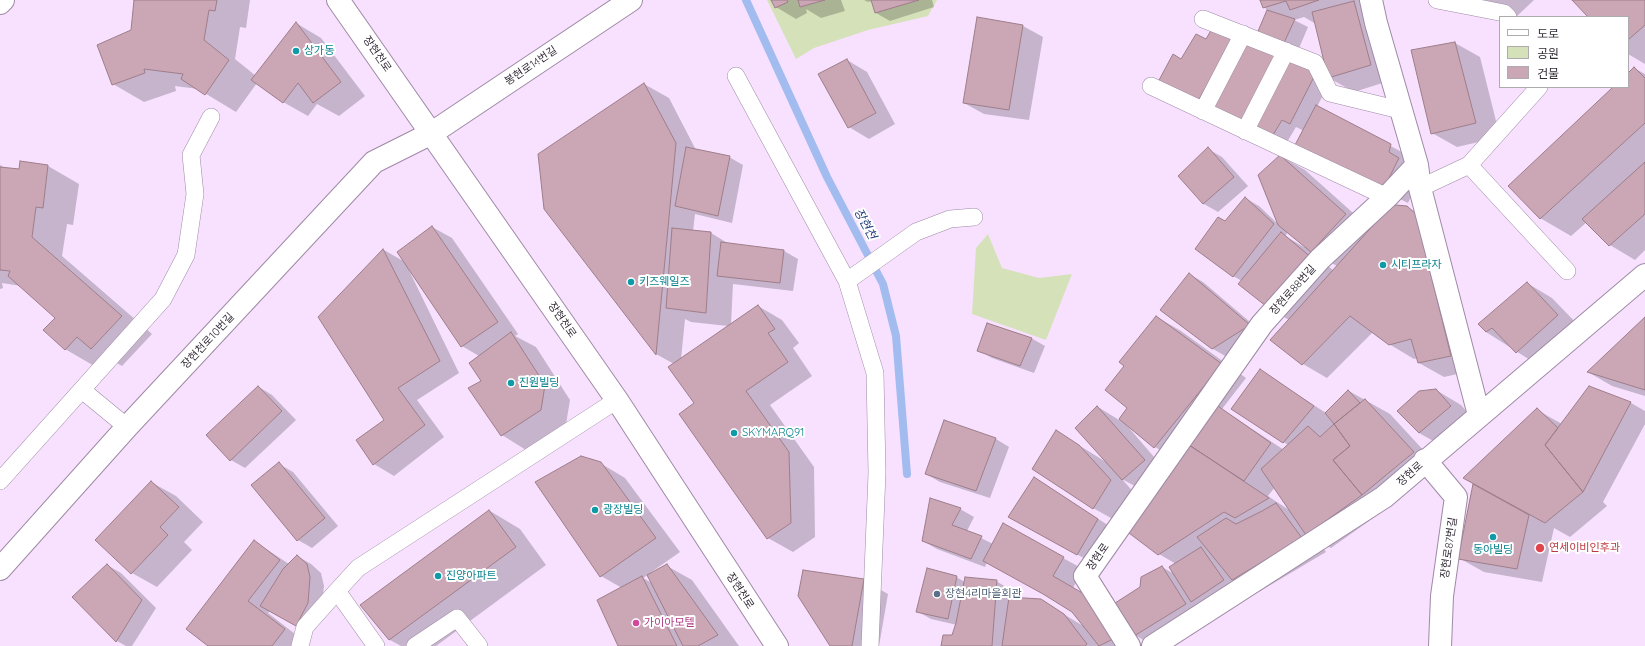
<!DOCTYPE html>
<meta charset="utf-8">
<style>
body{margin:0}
#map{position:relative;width:1645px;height:646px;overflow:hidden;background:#f7e1ff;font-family:Quicksand,"Noto Sans KR",sans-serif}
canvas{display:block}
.legend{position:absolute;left:1499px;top:16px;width:130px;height:72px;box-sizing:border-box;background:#fff;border:1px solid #aeabaf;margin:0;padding:5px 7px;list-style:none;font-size:12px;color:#342c37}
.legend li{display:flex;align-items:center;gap:8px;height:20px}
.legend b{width:20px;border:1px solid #aeabaf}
</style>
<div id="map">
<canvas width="1645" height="646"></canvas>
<ul class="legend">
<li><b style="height:5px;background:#fff"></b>도로</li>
<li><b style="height:11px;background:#d5e2b9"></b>공원</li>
<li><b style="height:11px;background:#cba7b5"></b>건물</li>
</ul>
</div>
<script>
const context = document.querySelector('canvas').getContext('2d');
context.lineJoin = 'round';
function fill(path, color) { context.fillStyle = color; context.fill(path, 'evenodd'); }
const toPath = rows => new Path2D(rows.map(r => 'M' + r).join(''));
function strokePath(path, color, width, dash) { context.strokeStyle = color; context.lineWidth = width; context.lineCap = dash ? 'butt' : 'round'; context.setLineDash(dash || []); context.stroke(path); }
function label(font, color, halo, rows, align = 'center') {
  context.font = font + ' Quicksand,"Noto Sans KR",sans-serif'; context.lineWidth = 4; context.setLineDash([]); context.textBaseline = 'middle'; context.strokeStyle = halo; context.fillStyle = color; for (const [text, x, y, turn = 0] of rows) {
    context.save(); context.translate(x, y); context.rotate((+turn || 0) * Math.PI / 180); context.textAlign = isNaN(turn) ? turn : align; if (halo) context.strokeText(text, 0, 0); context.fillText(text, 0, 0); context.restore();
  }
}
const green = toPath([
 [767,0,937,0,928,16,868,30,814,48,796,59],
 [988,234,1002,268,1039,278,1072,274,1046,340,972,314,976,248]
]);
const shadow = toPath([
 [135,0,250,0,246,28,240,27,235,59,256,76,296,23,321,38,365,96,339,116,317,104,308,116,283,102,257,83,236,112,198,89,175,86,176,91,144,102,113,84,132,31],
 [772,0,841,0,845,11,821,18,806,9,807,13,796,19,776,7],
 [864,0,932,0,934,7,890,21,876,13,872,1,868,2],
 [1261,0,1376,0,1395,79,1354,92,1331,79,1317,107,1415,159,1423,173,1408,203,1321,159,1304,131,1296,127,1287,142,1173,89,1182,60,1207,41,1330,80,1316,24,1304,17,1294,20,1308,27,1297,53,1258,35,1268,10,1263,7],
 [1479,0,1534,0,1516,17],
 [1573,0,1645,0,1645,64,1628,54,1628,17,1589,17],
 [1023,26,1043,37,1029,120,984,114,964,103],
 [1455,43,1480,57,1500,137,1457,147,1432,133],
 [847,60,867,72,895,124,869,139,849,127],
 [1634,68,1645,74,1645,250,1635,260,1610,245,1587,222,1571,236,1540,218,1615,87,1628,87,1628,74],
 [644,84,669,98,696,150,729,157,743,165,732,223,695,214,693,231,711,233,729,244,784,251,798,259,793,291,733,284,731,325,758,306,782,320,799,343,793,348,812,376,770,405,814,467,815,537,793,552,768,538,674,364,656,354,545,209],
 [685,319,691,322,728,326,681,359],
 [1208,149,1222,157,1248,186,1218,212,1204,204,1180,176],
 [1280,156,1305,170,1371,229,1407,207,1432,222,1475,370,1444,377,1419,363,1418,358,1414,359,1389,344,1373,332,1327,378,1303,364,1289,320,1271,309,1242,281,1233,276,1225,222,1245,198,1259,206,1278,224],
 [1288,232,1305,246,1304,247,1285,236],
 [1313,253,1337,266,1334,271],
 [21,162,48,166,79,184,73,225,67,224,62,256,152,334,122,366,106,357,96,367,65,349,57,318,21,286,2,283,3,288,0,289,0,165,7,169,20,170],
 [432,227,452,238,518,334,515,336,536,347,570,400,566,424,526,450,502,435,482,381,479,356,462,346],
 [384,250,405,262,459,373,417,400,444,437,394,476,374,464,385,420,320,317],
 [1189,274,1203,282,1263,333,1227,357,1213,349,1161,310],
 [1527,283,1552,298,1582,329,1541,367,1486,332],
 [1157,317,1181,331,1246,378,1222,409,1284,450,1288,445,1232,408,1261,371,1326,413,1349,391,1365,400,1390,414,1438,466,1386,509,1331,548,1317,540,1326,552,1257,593,1240,583,1153,646,1135,635,1141,588,1162,567,1176,575,1176,564,1159,554,1149,494,1122,479,1135,494,1118,522,1093,508,1056,431,1106,462,1098,407,1119,420,1129,408,1125,366],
 [1124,422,1155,447,1175,459,1166,471],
 [1275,487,1292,512,1268,496],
 [1645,319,1645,396,1612,386,1588,372],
 [1031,338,1045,346,1034,373,992,358,978,350],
 [259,387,272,395,296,420,245,468,231,460],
 [1590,388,1631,403,1645,411,1645,424,1603,502,1607,506,1570,537,1554,528,1542,582,1484,572,1459,558,1474,484,1537,410,1562,424],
 [1436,390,1461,405,1475,421,1444,447,1419,433],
 [996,439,1009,447,990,498,940,482,926,474],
 [600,463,625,478,680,552,650,573,651,575,667,566,692,580,739,646,619,646,622,588,601,576],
 [648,575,652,583,643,578],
 [279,464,293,472,338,526,312,548,298,540],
 [1034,478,1122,534,1102,568,1034,531],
 [151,482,176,496,203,522,184,542,192,550,157,587,132,573],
 [960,509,974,517,967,531,993,544,1063,558,1083,569,1073,588,1131,646,942,646,953,636,957,625,931,619,917,611,956,577,965,582,996,581,1021,596,1021,599,1040,600,1085,627,1073,611,987,562,985,567,937,549,923,541],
 [490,511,520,529,546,565,436,646,401,646,390,640,362,605],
 [254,541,289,564,297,556,311,564,321,573,324,586,321,612,311,633,270,611,268,613,304,641,300,646,210,646],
 [107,565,121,573,156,608,132,646,126,646,117,641,73,597],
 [863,580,888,594,879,646,832,646]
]);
const stream = toPath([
 [746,0,827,177,883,284,896,336,907,474]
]);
const building = toPath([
 [134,0,217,0,215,11,209,10,204,40,229,60,205,95,181,79,183,74,144,69,145,73,112,85,97,45,131,30,134,0],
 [771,0,787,0,788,2,775,8,771,0],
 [798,0,825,0,800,7,798,0],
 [871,0,919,0,875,13,871,0],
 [1260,0,1319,0,1290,10,1286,1,1263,8,1260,0],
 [1572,0,1645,0,1645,25,1628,40,1628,17,1588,17,1572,0],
 [1354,1,1371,65,1328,78,1312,12,1354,1],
 [1267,10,1295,19,1283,45,1256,36,1267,10],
 [977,17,1023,25,1009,110,963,103,977,17],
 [296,22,341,82,313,103,298,83,283,103,251,80,296,22],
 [1213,27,1233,38,1198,101,1158,82,1173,54,1181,59,1196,34,1206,39,1213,27],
 [1248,41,1277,55,1241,120,1213,107,1248,41],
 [1455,42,1476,123,1431,134,1411,50,1455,42],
 [1290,58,1317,71,1290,124,1282,120,1273,135,1256,126,1290,58],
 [847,59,876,113,848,128,818,74,847,59],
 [1634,67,1645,78,1645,123,1540,219,1508,186,1613,87,1628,87,1628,73,1634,67],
 [644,83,676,143,656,355,544,209,538,154,644,83],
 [1316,105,1391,144,1389,152,1399,158,1383,190,1295,145,1316,105],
 [686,147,730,156,718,216,675,206,686,147],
 [1208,147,1234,177,1203,204,1178,176,1208,147],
 [1280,155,1346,214,1311,252,1278,225,1258,175,1280,155],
 [20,161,48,165,43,208,36,207,32,237,122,316,91,349,77,337,65,350,43,330,55,318,8,276,10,271,0,270,0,167,19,169,20,161],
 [1645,162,1645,214,1609,246,1582,219,1645,162],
 [1245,197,1274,224,1233,277,1195,249,1218,217,1225,221,1245,197],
 [1395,205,1407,206,1416,214,1451,356,1418,363,1411,339,1389,345,1350,316,1302,365,1270,340,1386,211,1395,205],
 [432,226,498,322,461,347,397,252,432,226],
 [672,228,711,232,706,313,666,308,672,228],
 [1281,232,1313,259,1271,310,1238,284,1281,232],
 [721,242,784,250,780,283,717,276,721,242],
 [383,249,440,361,398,388,425,425,373,465,356,440,384,420,318,317,383,249],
 [1189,273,1250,325,1212,349,1160,310,1189,273],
 [1527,282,1558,315,1516,353,1492,328,1486,332,1478,324,1527,282],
 [758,305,775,329,768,333,788,362,746,391,789,452,791,523,767,539,679,414,694,403,668,367,758,305],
 [1156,316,1222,364,1154,448,1119,419,1127,408,1105,390,1124,366,1119,362,1156,316],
 [1645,317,1645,390,1587,372,1645,317],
 [987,323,1032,338,1020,366,977,351,987,323],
 [511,332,545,385,541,410,501,436,468,388,481,381,469,363,511,332],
 [1260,369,1314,406,1283,443,1231,409,1260,369],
 [258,386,282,411,230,461,206,435,258,386],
 [1589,386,1631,402,1583,492,1545,445,1589,386],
 [1436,389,1451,406,1419,433,1397,411,1419,391,1436,389],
 [1348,390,1360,403,1334,424,1325,413,1348,390],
 [1365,399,1414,452,1362,495,1333,460,1350,446,1334,424,1365,399],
 [1215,404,1271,443,1244,481,1186,443,1215,404],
 [1097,406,1145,460,1122,480,1075,428,1097,406],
 [1537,408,1558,428,1545,445,1583,492,1545,523,1463,478,1537,408],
 [944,420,996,438,976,491,925,474,944,420],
 [1334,424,1350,446,1333,460,1362,495,1306,535,1261,469,1308,426,1320,437,1334,424],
 [1056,430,1079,445,1111,480,1093,509,1032,469,1056,430],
 [1186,443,1269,498,1235,518,1224,512,1158,555,1125,530,1186,443],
 [581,456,601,462,656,538,600,577,535,482,581,456],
 [279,462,325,518,297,541,251,485,279,462],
 [1034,477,1098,519,1077,555,1008,517,1034,477],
 [151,481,179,507,160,527,168,535,131,574,95,540,151,481],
 [1473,484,1529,515,1517,569,1458,559,1473,484],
 [930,498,961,508,952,525,982,536,971,559,922,541,930,498],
 [1276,503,1302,538,1232,580,1197,537,1226,518,1236,524,1262,511,1276,503],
 [489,510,516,547,389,640,360,605,489,510],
 [1003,523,1064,557,1053,576,1086,595,1115,638,1099,646,1072,612,1043,594,983,561,1003,523],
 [254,540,280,560,248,601,285,629,272,646,208,646,186,629,254,540],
 [1201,547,1224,580,1191,602,1169,567,1201,547],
 [297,555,307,564,310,577,308,603,296,626,260,606,283,569,297,555],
 [107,564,142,600,116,642,72,597,107,564],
 [667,564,718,635,698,646,683,646,647,575,667,564],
 [1162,566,1186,604,1134,636,1112,605,1140,587,1141,577,1162,566],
 [927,568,957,576,948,619,916,612,927,568],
 [803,570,864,579,852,646,830,646,798,596,803,570],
 [642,576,677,646,618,646,597,600,642,576],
 [965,577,997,580,992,646,941,646,943,635,952,635,956,623,965,577],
 [1009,597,1041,599,1064,614,1087,644,1085,646,1002,646,1009,597]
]);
const service = toPath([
 [1437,0,1504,13,1508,17],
 [1203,19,1315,63,1330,93,1400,110],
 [736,76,847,281,875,373,877,473,870,646],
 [1151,86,1387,197],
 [1203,111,1243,34],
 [1245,131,1286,51],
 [1469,165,1539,87],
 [1420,188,1469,165,1567,271],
 [847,281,916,232,950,219,974,217],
 [82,390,127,427],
 [0,481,163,299,186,255,195,194,191,155,211,117],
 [300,646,305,627,337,591],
 [376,646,337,591,358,568,617,400],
 [415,646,457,618,479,646]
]);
const minor = toPath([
 [338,0,617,400,777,646],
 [1371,0,1376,23,1417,165,1420,188,1479,415],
 [1425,460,1456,497,1442,596,1440,646],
 [0,569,127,427,374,162,432,133,631,0],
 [1129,646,1085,576,1262,324,1320,259,1387,197,1417,165],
 [1153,646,1384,497,1645,275]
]);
const secondary = toPath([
 [0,3,3,0]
]);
const markers = [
 [296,51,4,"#0f9aa8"],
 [1383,265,4,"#0f9aa8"],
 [631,282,4,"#0f9aa8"],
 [511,383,4,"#0f9aa8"],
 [734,433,4,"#0f9aa8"],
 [595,510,4,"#0f9aa8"],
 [1493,537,4,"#0f9aa8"],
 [1540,548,5,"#e0444e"],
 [438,576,4,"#0f9aa8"],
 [937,594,4,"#5c6f8a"],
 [636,623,4,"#d1479c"]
];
const cultureNames = [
 ["상가동",304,51],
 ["시티프라자",1391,265],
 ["키즈웨일즈",639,282],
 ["진원빌딩",519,383],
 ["SKYMARQ91",742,433],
 ["광장빌딩",603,510],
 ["동아빌딩",1493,550,"center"],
 ["진양아파트",446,576]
];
const streetNames = [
 ["장현천로",377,54,55],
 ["봉현로14번길",531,66,-34],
 ["장현로88번길",1293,290,-48],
 ["장현천로",562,320,55],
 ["장현천로10번길",208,341,-47],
 ["장현로",1410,474,-42],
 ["장현로87번길",1449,548,-82],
 ["장현로",1098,557,-55],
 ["장현천로",740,591,57]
];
const healthNames = [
 ["연세이비인후과",1549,548]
];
const serviceNames = [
 ["장현4리마을회관",945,594]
];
const hotelNames = [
 ["가이아모텔",644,623]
];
const waterNames = [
 ["장현천",865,224,62]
];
fill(green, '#d5e2b9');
fill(shadow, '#0003');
strokePath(stream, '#a3bcef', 8);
fill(building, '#cba7b5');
strokePath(building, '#9e7d8a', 1);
strokePath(service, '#9f8aa5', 18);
strokePath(minor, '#9f8aa5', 24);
strokePath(secondary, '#9f8aa5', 24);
strokePath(service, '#fff', 17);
strokePath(minor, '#fff', 22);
strokePath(secondary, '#fff', 22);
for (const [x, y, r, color] of markers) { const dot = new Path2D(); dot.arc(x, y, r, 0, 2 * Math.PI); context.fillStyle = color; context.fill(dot); strokePath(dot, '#fff', 1.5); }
label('11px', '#0d838f', '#fff', cultureNames, 'left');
label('11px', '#342c37', '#fff', streetNames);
label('11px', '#be3a42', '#fff', healthNames, 'left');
label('11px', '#4e5e75', '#fff', serviceNames, 'left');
label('11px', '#b23c85', '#fff', hotelNames, 'left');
label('italic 12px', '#27417e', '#fff', waterNames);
</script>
